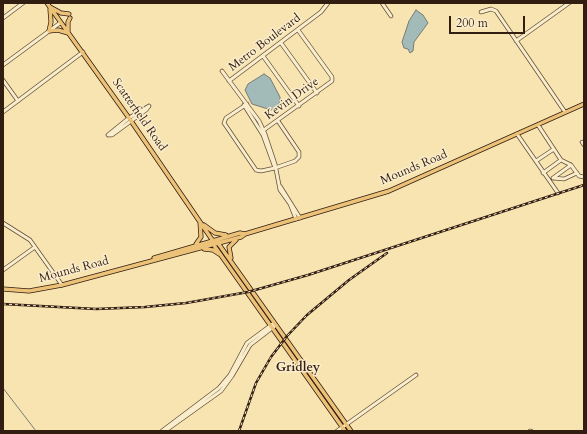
<!DOCTYPE html>
<style>
body{margin:0}
#map{position:relative;width:587px;height:434px;overflow:hidden;background:#f7e4b1;font-family:Cardo,serif}
canvas{display:block}
.frame{position:absolute;inset:0;border:4px solid #321d11;pointer-events:none}
.scale{position:absolute;left:449px;top:16px;width:76px;height:18px;box-sizing:border-box;border:2px solid #321d11;border-top:0;padding-left:5px;font-size:12px;line-height:14px;white-space:nowrap;color:#321d11;-webkit-text-stroke:3px #faedcc;paint-order:stroke}
</style>
<div id="map">
<canvas width="587" height="434"></canvas>
<div class="frame"></div>
<div class="scale">200 m</div>
</div>
<script>
const context = document.querySelector('canvas').getContext('2d');
context.lineJoin = 'round';
function fill(path, color) { context.fillStyle = color; context.fill(path, 'evenodd'); }
const toPath = rows => new Path2D(rows.map(r => 'M' + r).join(''));
function strokePath(path, color, width, dash) { context.strokeStyle = color; context.lineWidth = width; context.lineCap = dash ? 'butt' : 'round'; context.setLineDash(dash || []); context.stroke(path); }
function label(font, color, halo, rows, align = 'center') {
  context.font = font + ' Cardo,serif'; context.lineWidth = 3; context.setLineDash([]); context.textBaseline = 'middle'; context.strokeStyle = halo; context.fillStyle = color; for (const [text, x, y, turn = 0] of rows) {
    context.save(); context.translate(x, y); context.rotate((+turn || 0) * Math.PI / 180); context.textAlign = isNaN(turn) ? turn : align; if (halo) context.strokeText(text, 0, 0); context.fillText(text, 0, 0); context.restore();
  }
}
const water = toPath([
 [416,10,423,15,428,23,414,42,413,51,410,53,408,49,404,48,402,42,409,21,416,10],
 [264,74,270,78,280,97,280,102,276,107,271,110,252,104,245,90,248,84,264,74]
]);
const stream = toPath([
 [3,388,36,431]
]);
const minor = toPath([
 [382,3,391,16],
 [481,12,491,9,496,11,565,112],
 [3,18,23,3],
 [516,41,569,3],
 [281,43,317,93],
 [263,56,299,106],
 [3,65,60,23],
 [222,71,259,121,265,134,275,164,280,190,290,204,296,219],
 [3,80,18,101],
 [229,81,321,12,328,3],
 [247,104,226,118,224,123,256,170,261,171,275,168,295,161,299,157,299,152,278,121],
 [244,105,263,135,275,168],
 [3,112,83,52],
 [538,125,561,160,571,165,579,176,584,177],
 [261,132,332,81,332,77,298,30],
 [517,134,558,193],
 [108,135,112,135,146,110,149,106],
 [108,135,129,118,149,106],
 [582,142,584,145],
 [536,161,554,149],
 [543,173,561,160],
 [553,178,564,179,577,173],
 [553,178,571,165],
 [280,186,300,218],
 [3,223,30,240,62,285],
 [3,270,35,247],
 [162,431,219,388,230,375,247,343,274,323],
 [165,431,221,391,232,376,250,345,276,325],
 [337,431,416,375],
 [530,431,531,431]
]);
const major = toPath([
 [47,3,129,118,213,241,218,243,232,263,351,431],
 [50,7,61,13,69,14],
 [50,9,51,22,49,31,58,30,68,33],
 [68,32,68,22,70,18],
 [204,225,215,233,226,235],
 [196,244,201,237,200,222],
 [213,244,345,431],
 [204,249,213,250,219,254],
 [154,258,240,233,245,234],
 [231,258,229,247,236,240],
 [3,289,29,291,62,285,241,237,245,234,389,191,584,104]
]);
const rail = toPath([
 [3,304,96,309,145,307,186,303,248,292,308,275,584,185],
 [239,431,256,383,271,357,287,336,307,315,349,280,387,253]
]);
const streetNames = [
 ["Metro Boulevard",265,43,-37],
 ["Kevin Drive",292,99,-36],
 ["Scatterfield Road",139,115,55],
 ["Mounds Road",414,168,-23],
 ["Mounds Road",74,270,-15]
];
const neighbourhoodNames = [
 ["Gridley",298,368]
];
fill(water, '#a3bbb8');
strokePath(water, '#767c75', 1);
strokePath(stream, '#767c75', 1);
strokePath(minor, '#634f39', 4.5);
strokePath(major, '#321d11', 5);
strokePath(minor, '#faedcc', 3);
strokePath(major, '#ecc278', 3.5);
strokePath(rail, '#321d11', 2.5);
strokePath(rail, '#faedcc', 1, [3]);
label('12px', '#321d11', '#faedcc', streetNames);
label('bold 13px', '#321d11', '#faedcc', neighbourhoodNames);
</script>
